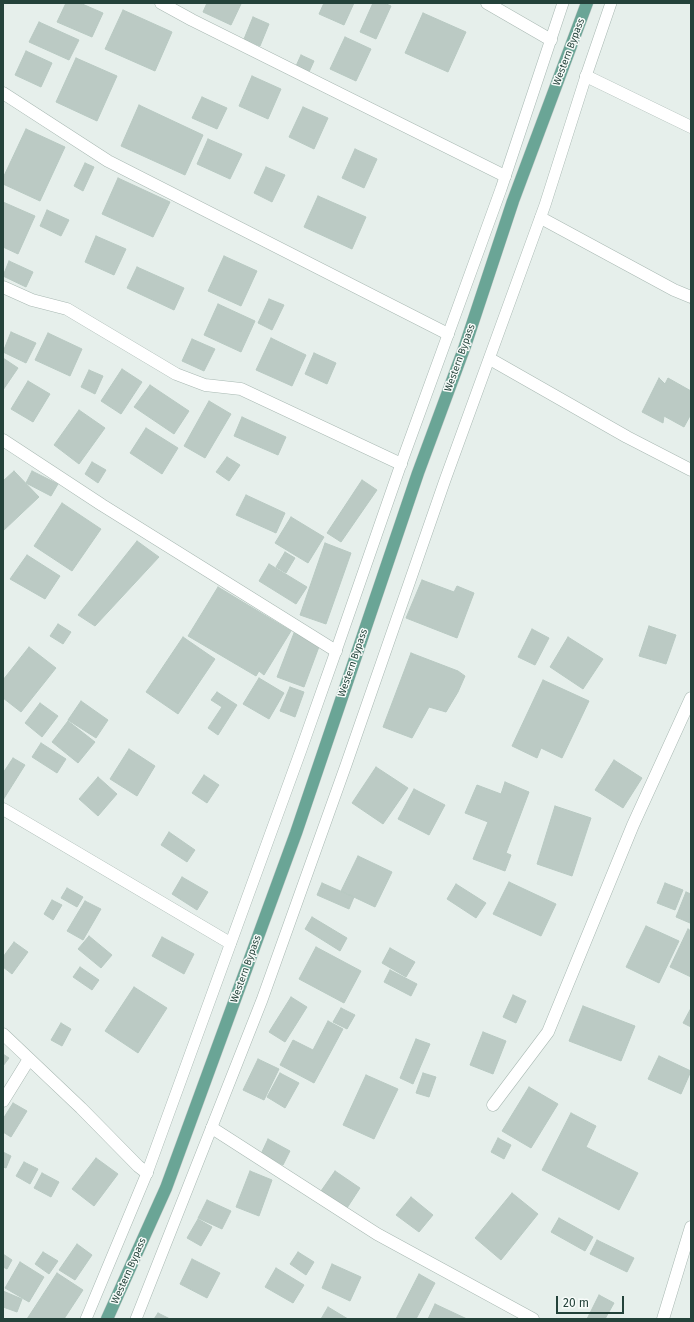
<!DOCTYPE html>
<style>
body{margin:0}
#map{position:relative;width:694px;height:1322px;overflow:hidden;background:#e6efeb;font-family:"Fira Sans",sans-serif}
canvas{display:block}
.frame{position:absolute;inset:0;border:4px solid #24423a;pointer-events:none}
.scale{position:absolute;left:556px;top:1296px;width:68px;height:18px;box-sizing:border-box;border:2px solid #24423a;border-top:0;padding-left:5px;font-size:12px;line-height:14px;white-space:nowrap;color:#24423a;-webkit-text-stroke:3px #f7fbf9;paint-order:stroke}
</style>
<div id="map">
<canvas width="694" height="1322"></canvas>
<div class="frame"></div>
<div class="scale">20 m</div>
</div>
<script>
const context = document.querySelector('canvas').getContext('2d');
context.lineJoin = 'round';
function fill(path, color) { context.fillStyle = color; context.fill(path, 'evenodd'); }
const toPath = rows => new Path2D(rows.map(r => 'M' + r).join(''));
function strokePath(path, color, width, dash) { context.strokeStyle = color; context.lineWidth = width; context.lineCap = dash ? 'butt' : 'round'; context.setLineDash(dash || []); context.stroke(path); }
function label(font, color, halo, rows, align = 'center') {
  context.font = font + ' "Fira Sans",sans-serif'; context.lineWidth = 3; context.setLineDash([]); context.textBaseline = 'middle'; context.strokeStyle = halo; context.fillStyle = color; for (const [text, x, y, turn = 0] of rows) {
    context.save(); context.translate(x, y); context.rotate((+turn || 0) * Math.PI / 180); context.textAlign = isNaN(turn) ? turn : align; if (halo) context.strokeText(text, 0, 0); context.fillText(text, 0, 0); context.restore();
  }
}
const building = toPath([
 [66,3,80,3,103,13,92,37,57,22,66,3],
 [207,3,238,3,241,4,231,25,203,12,207,3],
 [324,3,354,3,344,25,319,14,324,3],
 [373,3,384,3,391,6,376,39,360,32,373,3],
 [123,10,172,32,155,71,105,49,123,10],
 [423,13,466,32,448,72,405,53,423,13],
 [253,17,269,24,260,46,244,39,253,17],
 [39,22,79,40,69,60,29,42,39,22],
 [345,37,371,49,356,81,330,69,345,37],
 [26,51,52,63,41,87,15,75,26,51],
 [301,55,314,61,309,72,296,66,301,55],
 [76,58,117,76,97,121,56,102,76,58],
 [252,76,281,89,268,119,239,106,252,76],
 [202,97,227,108,217,129,192,118,202,97],
 [139,105,203,135,185,175,121,146,139,105],
 [303,107,328,118,314,149,289,137,303,107],
 [26,129,65,147,40,201,3,184,3,178,26,129],
 [208,139,242,154,230,179,197,164,208,139],
 [355,149,377,159,364,188,342,178,355,149],
 [85,163,94,167,83,191,74,186,85,163],
 [266,167,285,175,272,202,254,193,266,167],
 [118,178,170,202,153,237,102,214,118,178],
 [318,196,366,217,352,249,304,227,318,196],
 [3,202,35,216,18,254,3,247,3,202],
 [47,210,69,220,61,236,40,226,47,210],
 [96,236,126,249,114,275,85,262,96,236],
 [224,256,257,271,241,306,208,291,224,256],
 [9,261,33,272,26,287,3,276,9,261],
 [137,267,184,288,174,310,127,288,137,267],
 [269,299,284,305,272,330,258,323,269,299],
 [218,304,255,321,241,352,204,335,218,304],
 [11,332,36,343,26,363,3,352,11,332],
 [48,333,82,349,70,376,35,360,48,333],
 [271,338,306,355,292,386,256,370,271,338],
 [192,339,215,349,204,371,182,361,192,339],
 [314,353,336,363,327,384,305,374,314,353],
 [3,358,18,368,3,390,3,358],
 [122,369,142,382,121,414,101,401,122,369],
 [89,370,103,376,95,394,81,387,89,370],
 [659,378,665,384,668,378,691,391,691,414,684,427,664,416,663,423,642,412,659,378],
 [28,381,50,394,33,422,11,409,28,381],
 [150,385,189,411,174,434,134,407,150,385],
 [209,401,231,414,205,458,184,446,209,401],
 [79,410,105,428,79,464,54,445,79,410],
 [242,417,286,437,278,455,234,436,242,417],
 [146,428,178,448,162,474,130,453,146,428],
 [227,457,240,465,229,481,216,472,227,457],
 [92,462,106,470,98,483,85,474,92,462],
 [14,471,39,497,3,531,3,481,14,471],
 [32,471,58,484,51,496,26,483,32,471],
 [362,480,377,490,341,542,327,533,362,480],
 [246,495,285,513,276,533,236,515,246,495],
 [62,503,101,529,72,571,34,546,62,503],
 [291,517,324,537,308,563,275,543,291,517],
 [137,541,159,557,95,626,78,615,137,541],
 [325,543,351,553,326,624,300,615,325,543],
 [285,552,295,558,286,573,276,567,285,552],
 [27,555,60,576,45,599,10,579,27,555],
 [269,564,307,587,296,604,259,581,269,564],
 [422,580,454,592,457,586,474,593,457,638,406,618,422,580],
 [218,587,291,631,264,675,259,671,256,676,188,636,218,587],
 [58,624,71,632,63,644,50,636,58,624],
 [649,626,676,635,666,664,639,656,649,626],
 [532,629,549,638,535,665,518,657,532,629],
 [294,633,320,644,304,687,277,677,294,633],
 [183,637,215,659,178,714,146,692,183,637],
 [568,637,603,659,583,689,550,667,568,637],
 [29,647,56,668,21,712,3,698,3,680,29,647],
 [411,653,458,671,465,676,458,692,446,712,429,707,412,738,383,727,411,653],
 [259,678,284,693,269,719,243,704,259,678],
 [543,680,589,701,562,758,541,748,537,758,512,746,543,680],
 [290,687,304,692,295,717,280,711,290,687],
 [217,692,237,705,218,735,208,728,222,707,211,700,217,692],
 [81,701,108,720,96,738,68,720,81,701],
 [40,703,58,716,42,737,25,723,40,703],
 [68,721,95,742,78,763,52,742,68,721],
 [41,743,66,759,57,773,32,757,41,743],
 [129,749,155,766,137,796,110,779,129,749],
 [13,758,25,765,3,800,3,773,13,758],
 [614,760,642,778,623,808,595,790,614,760],
 [376,767,408,788,383,824,352,803,376,767],
 [204,775,219,785,207,803,192,793,204,775],
 [98,777,117,794,98,816,79,799,98,777],
 [505,782,529,792,506,853,511,855,505,871,473,859,488,822,465,813,477,785,501,794,505,782],
 [414,789,445,805,429,835,398,819,414,789],
 [555,806,591,818,572,876,537,864,555,806],
 [169,832,195,850,187,862,161,845,169,832],
 [358,856,392,872,375,907,341,891,358,856],
 [182,877,208,892,197,910,172,894,182,877],
 [509,882,556,904,541,936,493,914,509,882],
 [322,883,354,897,349,909,317,895,322,883],
 [665,883,683,890,675,910,657,903,665,883],
 [456,884,486,903,476,918,447,899,456,884],
 [67,888,83,897,77,907,61,898,67,888],
 [686,892,691,894,690,923,676,917,686,892],
 [52,900,62,905,53,920,44,914,52,900],
 [85,901,101,909,83,940,67,931,85,901],
 [312,917,347,938,340,951,305,929,312,917],
 [646,926,679,941,659,983,626,967,646,926],
 [688,929,691,931,691,977,670,967,688,929],
 [89,936,112,955,101,968,78,949,89,936],
 [162,937,194,954,184,974,152,956,162,937],
 [14,942,28,952,12,974,3,967,3,957,14,942],
 [316,947,361,971,344,1003,299,979,316,947],
 [390,948,415,962,406,977,382,963,390,948],
 [80,967,99,980,92,990,73,977,80,967],
 [390,970,417,984,411,996,384,982,390,970],
 [134,987,167,1008,138,1053,105,1031,134,987],
 [513,995,526,1001,516,1023,503,1017,513,995],
 [291,997,307,1007,285,1042,269,1032,291,997],
 [583,1006,635,1026,621,1061,569,1041,583,1006],
 [341,1008,355,1015,347,1029,333,1022,341,1008],
 [691,1008,691,1027,683,1023,691,1008],
 [328,1021,343,1029,314,1083,280,1065,293,1040,313,1050,328,1021],
 [61,1023,71,1029,62,1046,51,1040,61,1023],
 [483,1032,506,1041,493,1074,470,1065,483,1032],
 [416,1039,430,1044,413,1084,400,1078,416,1039],
 [3,1054,9,1058,3,1066,3,1054],
 [659,1056,691,1071,681,1094,648,1079,659,1056],
 [258,1059,279,1069,264,1100,243,1090,258,1059],
 [280,1073,299,1083,285,1108,267,1097,280,1073],
 [423,1073,436,1077,429,1097,416,1093,423,1073],
 [366,1075,398,1089,374,1139,343,1125,366,1075],
 [529,1087,558,1104,531,1148,502,1131,529,1087],
 [13,1103,27,1111,11,1137,3,1132,3,1119,13,1103],
 [571,1113,596,1126,586,1147,638,1173,619,1210,542,1170,571,1113],
 [498,1138,511,1145,504,1159,491,1152,498,1138],
 [268,1139,290,1151,283,1165,261,1154,268,1139],
 [3,1152,11,1156,6,1168,3,1167,3,1152],
 [96,1158,118,1174,94,1206,72,1189,96,1158],
 [24,1162,38,1169,30,1184,16,1176,24,1162],
 [250,1171,272,1180,259,1216,236,1207,250,1171],
 [335,1171,360,1188,347,1208,321,1191,335,1171],
 [42,1173,59,1182,51,1197,34,1188,42,1173],
 [512,1193,538,1214,501,1260,475,1238,512,1193],
 [411,1197,433,1215,419,1232,396,1215,411,1197],
 [207,1200,231,1211,222,1229,198,1218,207,1200],
 [559,1218,593,1237,585,1251,551,1232,559,1218],
 [198,1219,212,1227,201,1246,187,1238,198,1219],
 [597,1240,634,1258,627,1272,590,1254,597,1240],
 [77,1244,92,1255,75,1280,59,1270,77,1244],
 [43,1252,58,1261,49,1274,35,1264,43,1252],
 [298,1252,314,1262,306,1275,290,1264,298,1252],
 [3,1254,12,1260,7,1269,3,1267,3,1254],
 [192,1259,220,1273,207,1298,180,1284,192,1259],
 [20,1262,44,1277,29,1302,5,1288,20,1262],
 [332,1264,361,1277,350,1301,322,1288,332,1264],
 [276,1268,304,1285,293,1303,265,1287,276,1268],
 [57,1273,83,1290,64,1319,27,1319,57,1273],
 [419,1274,435,1283,416,1319,396,1319,419,1274],
 [3,1291,22,1299,17,1312,3,1307,3,1291],
 [599,1295,614,1303,605,1319,587,1319,599,1295],
 [435,1304,467,1319,428,1319,435,1304],
 [328,1307,348,1319,321,1319,328,1307],
 [158,1313,170,1319,154,1319,158,1313]
]);
const service = toPath([
 [86,1319,147,1173,301,750,336,651,401,464,501,189,563,3],
 [136,1319,262,1000,346,765,445,480,545,205,586,76,611,3]
]);
const minor = toPath([
 [161,3,192,20,505,176],
 [487,3,551,40],
 [586,76,691,127],
 [3,93,108,161,448,334],
 [541,218,674,290,691,297],
 [3,287,32,300,67,309,176,374,205,385,241,389,401,464],
 [490,359,627,437,691,470],
 [3,440,102,505,336,651],
 [3,809,230,943],
 [3,1034,81,1108,138,1166,147,1173],
 [3,1101,29,1059],
 [493,1105,548,1032,633,825,691,698],
 [212,1128,377,1234,533,1319],
 [663,1319,691,1227]
]);
const primary = toPath([
 [107,1319,166,1188,296,833,418,473,465,346,513,201,587,3]
]);
const streetNames = [
 ["Western Bypass",569,52,-69],
 ["Western Bypass",460,358,-70],
 ["Western Bypass",353,663,-71],
 ["Western Bypass",246,969,-70],
 ["Western Bypass",129,1271,-66]
];
fill(building, '#bbcac4');
strokePath(building, '#b8c9c2', 1);
strokePath(service, '#a8b8b2', 12);
strokePath(minor, '#a8b8b2', 13);
strokePath(primary, '#c2cac8', 13);
strokePath(service, '#fff', 11);
strokePath(minor, '#fff', 12);
strokePath(primary, '#6aa596', 12);
label('10px', '#24423a', '#f7fbf9', streetNames);
</script>
